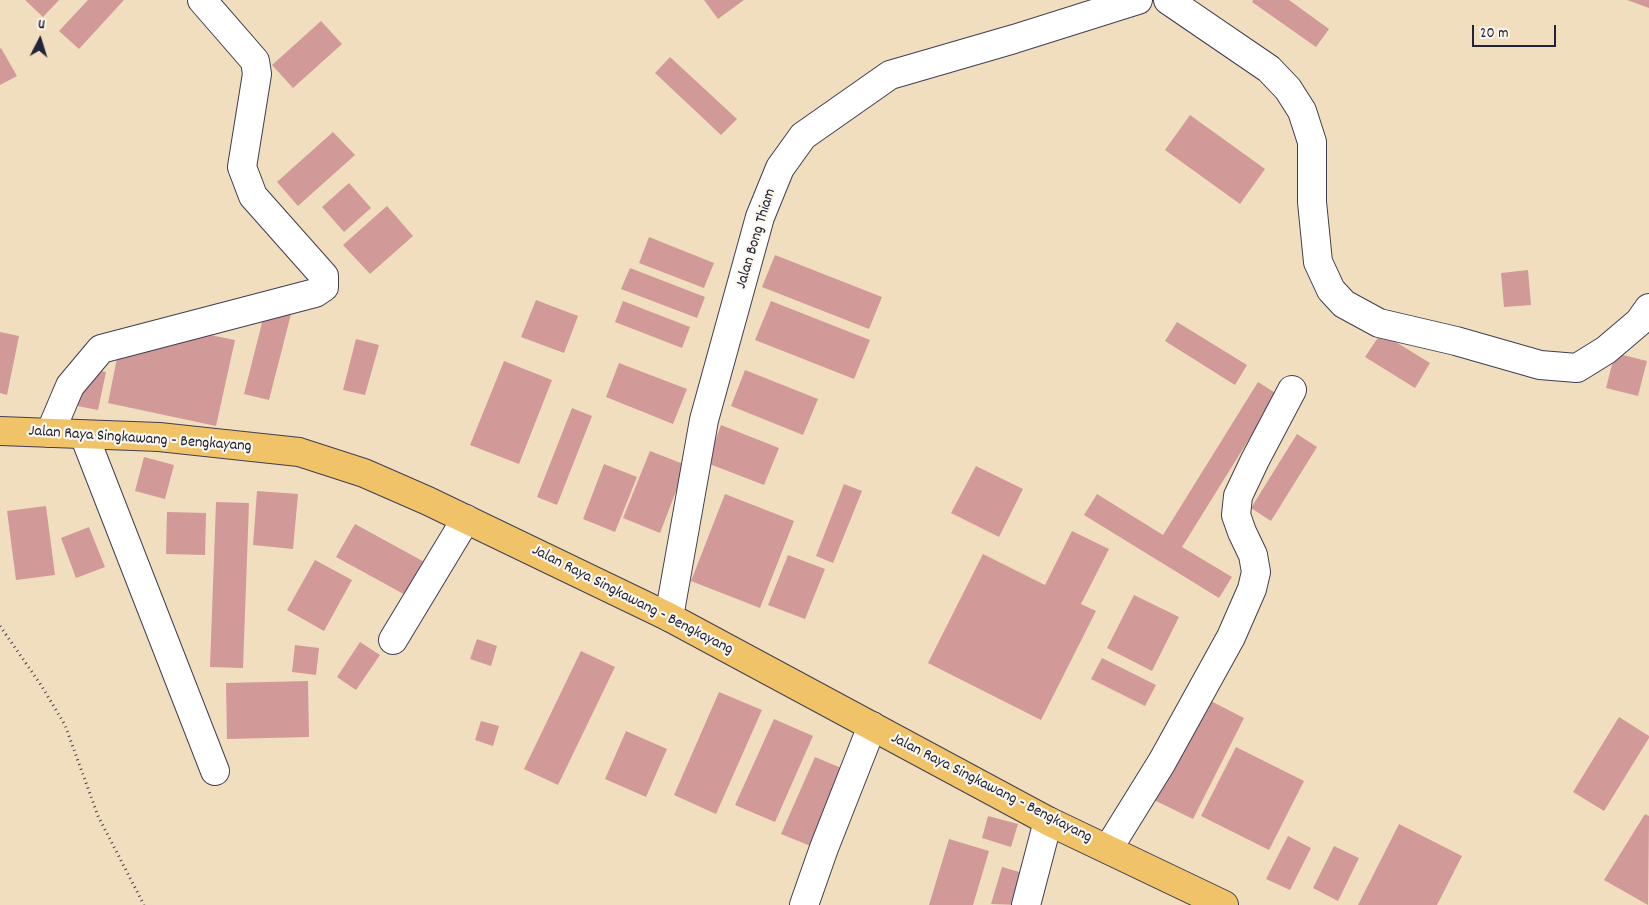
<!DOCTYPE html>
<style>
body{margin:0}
#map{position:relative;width:1649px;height:905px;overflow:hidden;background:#f1debf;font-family:Dekko,sans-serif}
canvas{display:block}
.north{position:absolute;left:15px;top:15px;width:50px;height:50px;-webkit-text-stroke:4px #fbf7ec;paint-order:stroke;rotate:5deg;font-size:14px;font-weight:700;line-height:20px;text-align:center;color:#22223b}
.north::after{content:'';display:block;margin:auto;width:18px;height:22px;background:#22223b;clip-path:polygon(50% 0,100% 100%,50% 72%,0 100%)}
.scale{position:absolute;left:1472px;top:25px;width:84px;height:22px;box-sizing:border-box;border:2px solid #22223b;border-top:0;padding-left:6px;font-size:15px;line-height:18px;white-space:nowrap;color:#22223b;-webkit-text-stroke:4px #fbf7ec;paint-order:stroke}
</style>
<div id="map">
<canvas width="1649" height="905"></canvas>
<div class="north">U</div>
<div class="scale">20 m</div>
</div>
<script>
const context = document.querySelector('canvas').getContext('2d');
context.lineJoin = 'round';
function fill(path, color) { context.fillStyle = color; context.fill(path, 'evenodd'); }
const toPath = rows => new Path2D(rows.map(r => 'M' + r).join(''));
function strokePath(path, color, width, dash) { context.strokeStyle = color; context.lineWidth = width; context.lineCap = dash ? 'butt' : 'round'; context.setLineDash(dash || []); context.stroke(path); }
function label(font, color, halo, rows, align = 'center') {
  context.font = font + ' Dekko,sans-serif'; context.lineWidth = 4.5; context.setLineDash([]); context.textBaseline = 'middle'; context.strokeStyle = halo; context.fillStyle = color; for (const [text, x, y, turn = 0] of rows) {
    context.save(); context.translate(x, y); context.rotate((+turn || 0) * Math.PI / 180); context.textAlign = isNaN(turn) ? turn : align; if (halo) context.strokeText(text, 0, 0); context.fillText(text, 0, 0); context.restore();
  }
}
const building = toPath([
 [25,0,59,0,43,17],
 [88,0,124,0,79,49,59,31],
 [704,0,744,0,718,19],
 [1253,0,1289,0,1329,29,1316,47,1252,2],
 [1627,0,1649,0,1649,8],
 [321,21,342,44,293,88,272,65],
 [1,48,17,76,0,85,0,49],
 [670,57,737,119,721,135,655,73],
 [1190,115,1265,169,1240,204,1165,150],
 [333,132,355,155,298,206,277,182],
 [349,183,371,208,344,232,322,207],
 [387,206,413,236,370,274,343,245],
 [649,237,714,263,704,288,639,263],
 [775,255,882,297,869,329,762,287],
 [630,268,705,297,697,318,621,289],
 [1528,270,1531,305,1504,307,1501,273],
 [536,300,578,316,564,353,521,337],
 [623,301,690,327,682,348,615,322],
 [771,301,870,340,854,379,755,340],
 [266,307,291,314,269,400,244,394],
 [1177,322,1247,365,1235,385,1165,341],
 [190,331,235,340,216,426,108,403,118,353],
 [0,332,19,336,7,395,0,393],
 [1381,333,1430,363,1415,388,1365,357],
 [356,339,379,345,365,395,343,390],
 [1615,353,1647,361,1638,396,1606,388],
 [504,361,552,380,519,464,470,445],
 [619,363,687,389,673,424,606,397],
 [91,369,106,372,98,410,72,405],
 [745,370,818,399,803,435,731,406],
 [1258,382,1277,394,1182,547,1232,577,1219,598,1084,515,1097,494,1163,535],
 [572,408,592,416,557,505,537,497],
 [721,425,779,448,764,485,707,463],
 [1297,434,1317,447,1271,521,1251,508],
 [650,451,686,465,660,533,623,518],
 [144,457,174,465,165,499,135,491],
 [604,464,637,477,615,532,583,519],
 [976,466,1023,489,999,537,951,513],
 [844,484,862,491,833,563,816,556],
 [257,491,298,494,293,549,253,545],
 [725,494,794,521,760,608,691,581],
 [216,502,249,503,243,668,210,667],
 [46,506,55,575,16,580,7,511],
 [167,512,206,513,205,555,166,554],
 [355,524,428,564,409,597,336,557],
 [89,527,105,567,76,578,61,538],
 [1072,531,1109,549,1081,604,1096,611,1041,720,928,663,983,554,1045,585],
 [788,555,825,569,805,619,768,605],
 [315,560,352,580,324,631,287,610],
 [1134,595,1179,617,1152,671,1107,648],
 [477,639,497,646,491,666,470,659],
 [360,642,380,655,356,690,337,677],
 [295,645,319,648,316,675,292,672],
 [581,651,615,667,558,785,524,769],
 [1102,658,1156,685,1145,706,1091,679],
 [308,681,309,737,227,739,226,683],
 [719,692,762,710,716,814,674,795],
 [1205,698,1244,718,1193,819,1154,800],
 [1619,717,1649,736,1649,738,1604,811,1573,792],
 [774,719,813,736,775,822,735,805],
 [481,721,499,726,493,746,475,740],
 [626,731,667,749,646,797,605,779],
 [1236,747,1304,781,1269,850,1201,816],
 [815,757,846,770,813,847,781,834],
 [1645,814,1649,816,1648,905,1604,880],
 [988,816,1018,824,1011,847,982,838],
 [1399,824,1462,856,1437,905,1358,905],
 [1288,836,1311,848,1290,890,1266,879],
 [949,839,989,851,973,905,929,905],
 [1334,846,1359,858,1338,901,1313,888],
 [1002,867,1030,875,1020,905,991,904]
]);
const path = toPath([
 [0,626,41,685,65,725,98,816,144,905]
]);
const minor = toPath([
 [1168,0,1269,69,1288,89,1302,111,1312,142,1312,202,1318,262,1331,290,1344,304,1379,323,1456,341,1540,365,1577,368,1606,350,1639,322,1649,308],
 [50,433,70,386,101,349,315,293,324,287,324,276,253,196,242,167,257,74,255,61,202,0],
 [84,435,215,771],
 [669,617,704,420,760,217,780,168,803,136,890,75,1014,39,1138,0],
 [393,640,466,519],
 [1108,849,1162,762,1231,637,1252,589,1256,572,1253,555,1242,532,1236,515,1238,496,1255,460,1292,390],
 [804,905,824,848,872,726],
 [1026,905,1048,821]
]);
const major = toPath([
 [0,431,159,437,299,452,364,473,428,501,669,617,1048,821,1224,905]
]);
const streetNames = [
 ["Jalan Bong Thiam",757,239,-73],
 ["Jalan Raya Singkawang - Bengkayang",140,440,4],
 ["Jalan Raya Singkawang - Bengkayang",632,601,27],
 ["Jalan Raya Singkawang - Bengkayang",991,789,27]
];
fill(building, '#d19a98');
strokePath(minor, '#413e4f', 30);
strokePath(major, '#413e4f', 30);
strokePath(path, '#413e4f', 3, [1, 4]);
strokePath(minor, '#fff', 28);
strokePath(major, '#f1c369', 28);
label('16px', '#22223b', '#fbf7ec', streetNames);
</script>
